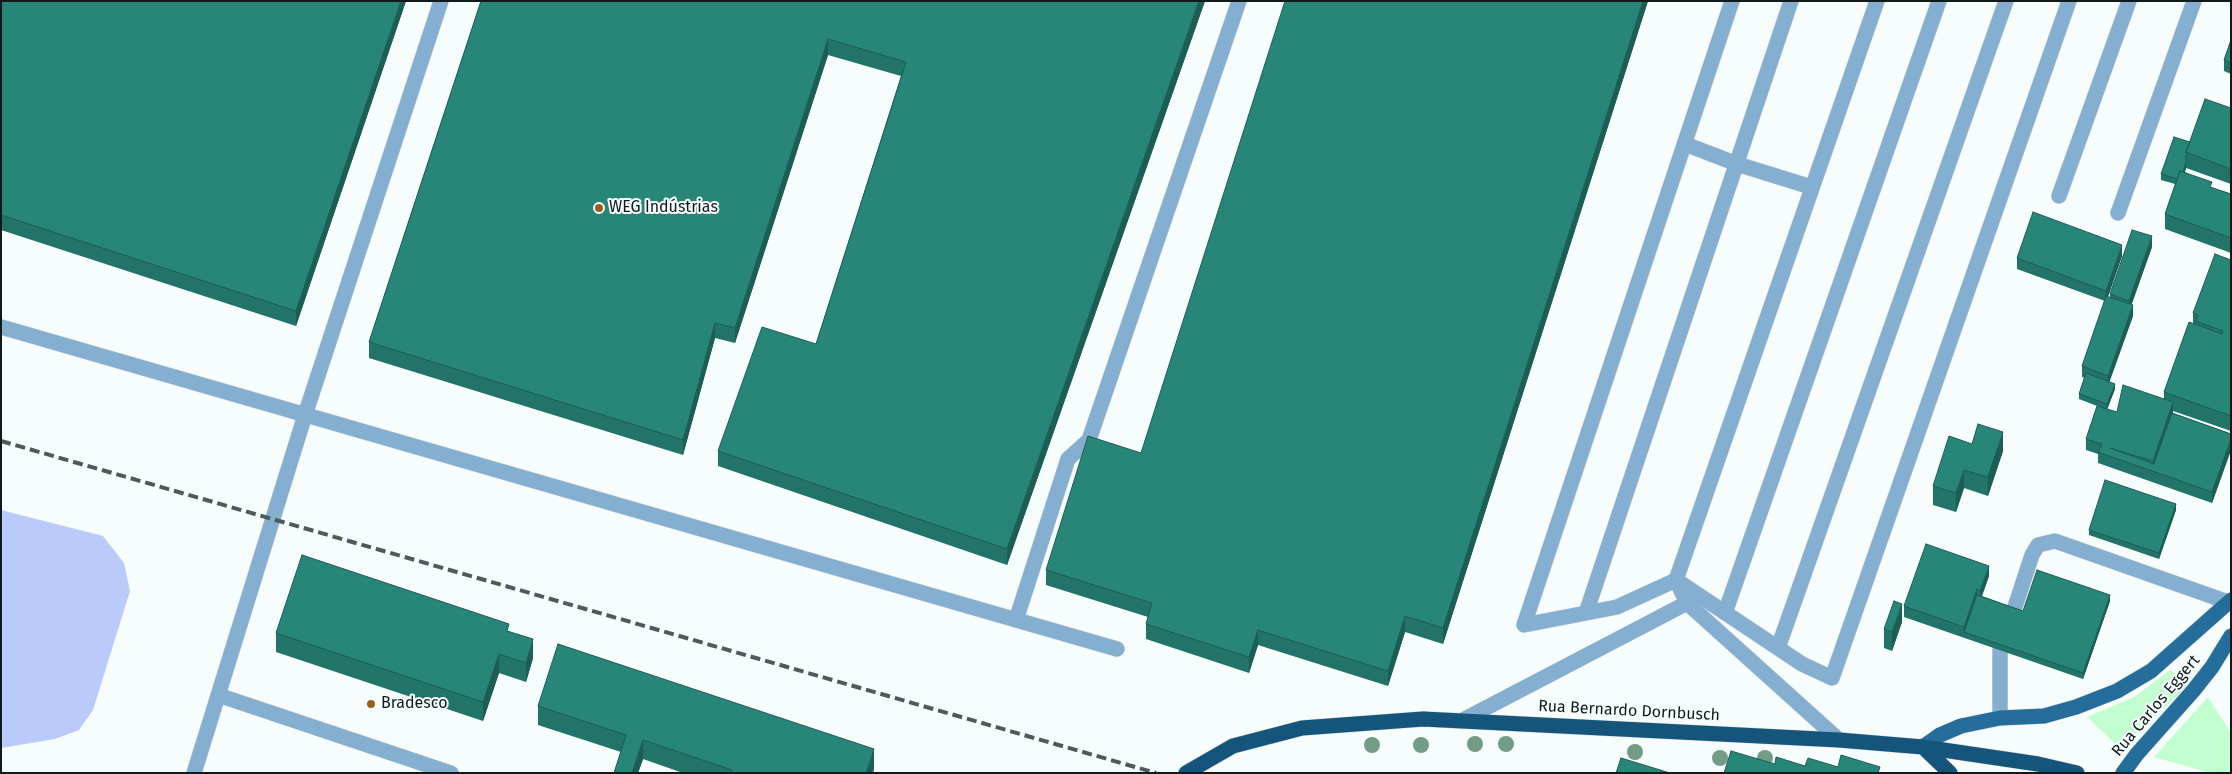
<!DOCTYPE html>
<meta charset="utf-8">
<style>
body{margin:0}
#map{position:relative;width:2232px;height:774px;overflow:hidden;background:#f7fcfd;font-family:"Fira Sans",sans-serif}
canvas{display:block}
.frame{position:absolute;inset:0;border:2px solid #101a1b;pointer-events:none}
</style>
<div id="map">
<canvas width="2232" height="774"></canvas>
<div class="frame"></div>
</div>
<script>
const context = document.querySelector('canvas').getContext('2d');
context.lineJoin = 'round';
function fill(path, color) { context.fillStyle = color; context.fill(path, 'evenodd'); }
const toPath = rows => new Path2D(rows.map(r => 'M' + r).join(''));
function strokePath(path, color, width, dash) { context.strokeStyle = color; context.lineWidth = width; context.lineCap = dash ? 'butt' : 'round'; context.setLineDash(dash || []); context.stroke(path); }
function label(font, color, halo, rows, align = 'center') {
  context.font = font + ' "Fira Sans",sans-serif'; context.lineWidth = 4; context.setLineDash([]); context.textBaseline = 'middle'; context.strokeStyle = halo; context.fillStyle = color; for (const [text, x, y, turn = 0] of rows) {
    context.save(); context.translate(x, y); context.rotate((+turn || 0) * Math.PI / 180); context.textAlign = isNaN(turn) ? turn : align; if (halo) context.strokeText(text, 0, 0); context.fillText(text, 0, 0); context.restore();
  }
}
const green = toPath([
 [2170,670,2191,683,2120,748,2087,717,2134,697],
 [2208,697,2231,733,2231,773,2210,773,2154,757]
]);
const water = toPath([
 [1,510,103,536,124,563,130,591,93,710,79,730,55,739,1,748]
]);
const minor = toPath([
 [1732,1,1524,625,1617,607,1676,580,1802,664,1832,678,2069,1],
 [1685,144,1737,164,1811,187],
 [2059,196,2129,1],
 [2118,213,2194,1],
 [1,327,1117,649],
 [1586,613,1791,1],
 [1725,613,1939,1],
 [2013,613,2032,555,2038,545,2055,541,2228,602],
 [1016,620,1068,459,1089,440,1239,1],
 [1778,648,2006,1],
 [2000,650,2000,718],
 [218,695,451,773],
 [1463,720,1687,603],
 [1839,740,1687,603,1676,580,1877,1],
 [194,773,305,415,441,1]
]);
const major = toPath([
 [1923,747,1940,735,1961,726,2000,718,2044,716,2076,707,2117,691,2151,671,2231,600],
 [2123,773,2137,754,2193,691,2212,667,2231,636]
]);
const highway = toPath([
 [1923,747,1950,773],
 [1186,773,1233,746,1302,728,1423,719,1839,740,1923,747,2038,764,2077,773]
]);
const rail = toPath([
 [1,441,1156,773]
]);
const trees = [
 [1475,744],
 [1506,744],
 [1372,745],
 [1421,745],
 [1635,752],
 [1720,758],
 [1765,758]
];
const wall = toPath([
 [1,1,406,1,296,326,1,230],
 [481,1,1205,1,1007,565,718,466,718,451,816,344,901,76,828,55,735,343,715,338,683,455,369,358,369,342],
 [1648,1,1443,644,1405,632,1388,686,1258,645,1249,673,1146,639,1146,624,1148,617,1046,585,1046,570,1141,453],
 [2231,40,2231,74,2224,71,2224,60],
 [2231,108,2231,184,2186,168,2185,172,2212,188,2231,194,2231,253,2165,229,2165,214,2175,184,2161,180,2161,174,2190,142],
 [2152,247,2131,305,2133,316,2109,382,2115,389,2107,409,2117,412,2164,398,2164,392,2193,323,2193,313,2231,260,2231,431,2173,411,2173,413,2231,434,2231,450,2212,503,2098,463,2098,454,2086,450,2086,439,2097,406,2079,399,2079,394,2085,378,2082,377,2082,366,2105,301,2017,269,2017,258,2122,256,2108,297,2110,297,2110,294],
 [1972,444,2003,451,1988,496,1964,488,1956,512,1933,505,1933,486],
 [2176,510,2159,559,2089,535,2089,530],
 [1989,576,1982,596,2023,611,2110,601,2083,679,1904,617,1904,606],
 [1902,622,1892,651,1884,648,1884,629],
 [509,631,533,658,526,682,499,673,483,721,276,652,276,633],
 [538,706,874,768,873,773,683,773,643,759,638,773,614,773,621,752,538,725]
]);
const shadedWall = toPath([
 [401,1,406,1,296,326,296,311],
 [1199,1,1205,1,1007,565,1007,549],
 [1643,1,1648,1,1443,644,1443,628],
 [828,39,828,55,735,343,735,328],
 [2186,162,2186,168,2180,186,2180,180],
 [2152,236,2152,247,2129,312,2129,301],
 [2122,245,2122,256,2106,302,2106,291],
 [2133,305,2133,316,2108,386,2108,376],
 [715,323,715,338,683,455,683,440],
 [2115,384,2115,389,2107,410,2107,404],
 [2173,402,2173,412,2153,472,2153,461],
 [2003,432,2003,451,1988,496,1988,477],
 [2231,439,2231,450,2212,503,2212,492],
 [1964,470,1964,488,1956,512,1956,493],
 [2176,504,2176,510,2159,559,2159,553],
 [1989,566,1989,576,1980,601,1980,591],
 [1977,589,1977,600,1964,632,1964,627],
 [2110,595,2110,601,2083,679,2083,673],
 [1902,604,1902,622,1892,651,1892,632],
 [1405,616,1405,632,1388,686,1388,671],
 [1258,630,1258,645,1249,673,1249,657],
 [533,639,533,658,526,682,526,663],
 [499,654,499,673,483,721,483,702],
 [643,740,643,759,638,773,632,773],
 [874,749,874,768,873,773,866,773]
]);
const building = toPath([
 [1,1,401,1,296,311,1,215,1,1],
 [481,1,1199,1,1007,549,718,451,762,327,816,344,906,62,828,39,735,328,715,323,683,440,369,342,481,1],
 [1285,1,1643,1,1443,628,1405,616,1388,671,1258,630,1249,657,1146,624,1152,603,1046,570,1088,436,1141,453,1285,1],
 [2231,40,2231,63,2224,60,2231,40],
 [2205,99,2231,108,2231,169,2186,152,2205,99],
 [2174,137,2190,142,2186,152,2186,162,2183,172,2180,171,2177,179,2161,174,2174,137],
 [2180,171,2212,182,2210,187,2231,194,2231,238,2165,214,2180,171],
 [2033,212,2122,245,2106,291,2017,258,2033,212],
 [2132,230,2152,236,2129,301,2110,294,2132,230],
 [2215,254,2231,260,2231,416,2164,392,2189,322,2222,334,2223,331,2196,321,2198,315,2193,313,2215,254],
 [2106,296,2133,305,2108,376,2082,366,2106,296],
 [2086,373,2115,384,2107,404,2079,394,2086,373],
 [2123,385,2173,402,2153,461,2110,448,2154,464,2172,413,2231,434,2231,439,2212,492,2098,452,2102,444,2086,439,2097,406,2117,412,2123,385],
 [1978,424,2003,432,1988,477,1964,470,1956,493,1933,486,1949,436,1972,444,1978,424],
 [2105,480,2176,504,2159,553,2089,530,2105,480],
 [1926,544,1989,566,1980,591,1977,589,1964,627,1904,606,1926,544],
 [302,555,509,624,507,631,533,639,526,663,499,654,483,702,276,633,302,555],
 [2037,570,2110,595,2083,673,1964,632,1977,595,2023,611,2037,570],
 [1894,601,1902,604,1892,632,1884,629,1894,601],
 [558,644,874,749,866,773,731,773,732,770,643,740,632,773,614,773,626,735,538,706,558,644],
 [1731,751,1775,764,1776,757,1805,766,1808,758,1838,767,1841,755,1880,767,1878,773,1724,773,1731,751],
 [1621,758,1670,773,1616,773,1621,758]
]);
const markers = [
 [599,208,5,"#995e1f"],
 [371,704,5,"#995e1f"]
];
const poiNames = [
 ["WEG Indústrias",609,208],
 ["Bradesco",381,704]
];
const streetNames = [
 ["Rua Carlos Eggert",2156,706,-50],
 ["Rua Bernardo Dornbusch",1629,711,3]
];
fill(green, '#c2fed0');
fill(water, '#bacafb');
strokePath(minor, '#d2d8d9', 16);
strokePath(major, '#d2d8d9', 16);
strokePath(highway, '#d2d8d9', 16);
strokePath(minor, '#84afd0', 15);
strokePath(major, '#256d9b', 15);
strokePath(highway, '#15547b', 15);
strokePath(rail, '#50595a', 4, [10, 5]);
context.fillStyle = '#729c86';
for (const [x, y] of trees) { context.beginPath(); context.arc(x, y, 8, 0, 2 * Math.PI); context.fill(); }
fill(wall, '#227368');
fill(shadedWall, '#1c5e55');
fill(building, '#288679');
strokePath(building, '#1c5e55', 1);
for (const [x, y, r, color] of markers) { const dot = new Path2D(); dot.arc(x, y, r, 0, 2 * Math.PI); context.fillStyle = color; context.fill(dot); strokePath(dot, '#f7fcfd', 2); }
label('16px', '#101a1b', '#f7fcfd', poiNames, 'left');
label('16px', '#101a1b', '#f7fcfd', streetNames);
</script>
